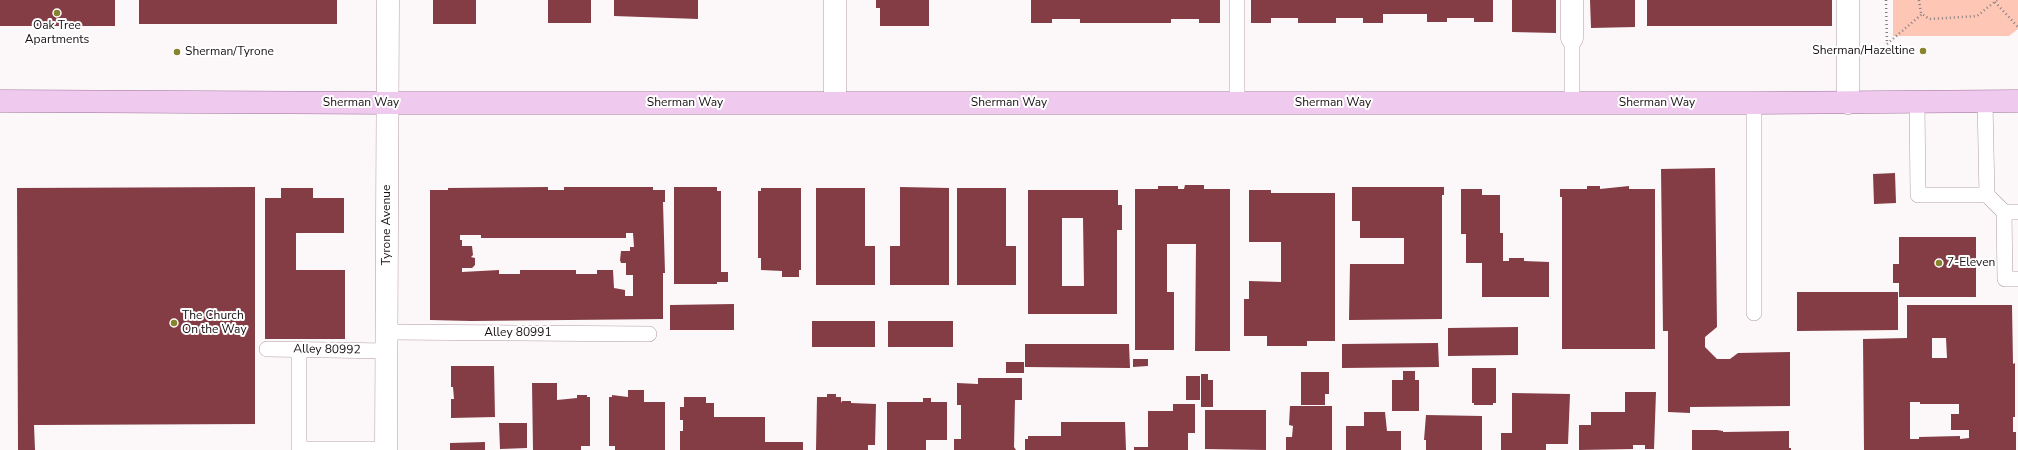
<!DOCTYPE html>
<style>
body{margin:0}
canvas{display:block;background:#fcf7f9}
</style>
<canvas width="2018" height="450"></canvas>
<script>
const context = document.querySelector('canvas').getContext('2d');
context.lineJoin = 'round';
function fill(path, color) { context.fillStyle = color; context.fill(path, 'evenodd'); }
const toPath = rows => new Path2D(rows.map(r => 'M' + r).join(''));
function strokePath(path, color, width, dash) { context.strokeStyle = color; context.lineWidth = width; context.lineCap = dash ? 'butt' : 'round'; context.setLineDash(dash || []); context.stroke(path); }
function label(font, color, halo, rows, align = 'center') {
  context.font = font + ' "Nunito Sans",sans-serif'; context.lineWidth = 4; context.setLineDash([]); context.textBaseline = 'middle'; context.strokeStyle = halo; context.fillStyle = color; for (const [text, x, y, turn = 0] of rows) {
    context.save(); context.translate(x, y); context.rotate((+turn || 0) * Math.PI / 180); context.textAlign = isNaN(turn) ? turn : align; if (halo) context.strokeText(text, 0, 0); context.fillText(text, 0, 0); context.restore();
  }
}
const green = toPath([
 [1893,0,2018,0,2018,29,2009,36,1893,36]
]);
const building = toPath([
 [0,0,115,0,115,26,0,26],
 [139,0,337,0,337,24,139,24],
 [433,0,476,0,476,24,433,24],
 [548,0,591,0,591,23,548,23],
 [614,0,698,0,698,19,614,16],
 [876,0,929,0,929,26,880,26,880,8,876,8],
 [1031,0,1220,0,1220,23,1199,23,1199,19,1171,19,1171,23,1080,23,1080,19,1052,19,1052,23,1031,23],
 [1251,0,1493,0,1493,22,1474,22,1474,18,1447,18,1447,22,1427,22,1427,14,1383,14,1383,23,1363,23,1363,18,1336,18,1336,23,1298,23,1298,18,1271,18,1271,23,1251,23],
 [1512,0,1556,0,1556,33,1512,32],
 [1590,0,1635,0,1635,27,1591,28],
 [1647,0,1832,0,1832,26,1647,26],
 [1715,168,1717,327,1705,337,1705,347,1717,359,1730,359,1738,353,1790,352,1790,406,1690,407,1690,413,1668,412,1668,331,1663,331,1661,169],
 [1895,173,1896,203,1874,204,1873,174],
 [1185,185,1204,185,1204,189,1230,189,1230,351,1195,351,1196,244,1167,244,1167,292,1174,292,1174,350,1135,350,1135,189,1158,189,1158,186,1178,186,1178,189,1184,189],
 [1587,186,1600,186,1600,189,1629,186,1629,189,1655,189,1655,349,1562,349,1562,197,1560,197,1560,189,1587,189],
 [255,187,255,424,34,425,35,450,18,450,17,188],
 [548,187,548,190,564,190,564,187,653,187,653,190,665,190,665,202,663,202,665,273,663,273,663,319,471,321,430,320,430,190,448,190,448,188],
 [626,233,633,233,634,247,630,247,630,251,621,251,620,260,621,263,626,263,626,275,633,275,633,296,625,296,625,290,614,288,613,270,597,270,597,274,576,274,576,270,520,270,520,274,499,274,499,270,462,272,462,268,472,268,475,265,475,258,471,257,473,255,472,246,462,246,462,240,460,240,460,235,481,235,481,238,626,238],
 [674,187,717,187,717,191,721,191,721,272,728,272,728,282,717,282,717,284,674,284],
 [900,187,949,188,949,285,890,285,890,246,900,246],
 [1352,187,1444,187,1444,195,1442,195,1442,319,1349,320,1350,264,1404,264,1404,238,1360,238,1360,221,1352,221],
 [281,188,313,188,313,198,344,198,344,233,296,233,296,270,345,270,345,339,265,339,265,198,281,198],
 [761,188,801,188,801,270,799,270,799,277,782,277,782,271,761,270,761,258,758,258,758,191,761,191],
 [816,188,865,188,865,246,875,246,875,285,816,285],
 [957,188,1006,188,1006,246,1016,246,1016,285,957,285],
 [1461,189,1482,189,1482,195,1500,195,1500,233,1503,233,1503,261,1509,261,1509,258,1524,258,1524,261,1549,262,1549,297,1482,297,1482,263,1466,263,1466,234,1461,234],
 [1028,190,1118,190,1118,205,1122,205,1122,230,1117,230,1117,314,1028,314],
 [1062,218,1083,218,1084,286,1062,286],
 [1249,190,1271,190,1271,193,1335,193,1335,341,1307,341,1307,346,1267,346,1267,336,1244,336,1244,299,1249,299,1249,281,1281,282,1281,242,1249,242],
 [1899,237,1976,237,1976,297,1899,297,1899,283,1893,283,1893,264,1899,264],
 [1797,292,1898,292,1898,330,1797,331],
 [734,304,734,330,670,330,670,305],
 [1907,305,2012,305,2013,364,2015,363,2015,417,2013,417,2013,432,2016,432,2016,450,1864,450,1863,339,1907,338],
 [1932,338,1946,338,1947,358,1932,358],
 [1910,402,1920,402,1920,404,1959,404,1959,414,1951,414,1951,430,1969,430,1969,438,1960,439,1960,436,1919,437,1919,439,1910,439],
 [812,321,875,321,875,347,812,347],
 [888,321,953,321,953,347,888,347],
 [1518,327,1518,355,1448,356,1448,328],
 [1438,343,1439,367,1342,368,1342,344],
 [1025,344,1129,344,1130,368,1025,367],
 [1133,359,1148,359,1148,366,1133,367],
 [1006,362,1024,362,1024,373,1006,373],
 [451,366,494,366,495,417,451,418,451,399,454,399,453,387,451,387],
 [1472,368,1496,368,1496,403,1493,403,1493,405,1474,405,1474,403,1472,403],
 [1403,371,1415,371,1415,380,1419,380,1419,411,1392,411,1392,380,1403,380],
 [1301,372,1329,372,1329,394,1325,394,1325,405,1301,405],
 [1201,374,1208,374,1208,380,1213,380,1213,407,1201,407],
 [1186,376,1200,376,1200,400,1186,400],
 [978,378,1022,378,1022,400,1015,400,1014,447,1016,450,954,450,954,439,961,439,961,405,957,405,957,383,978,384],
 [532,383,557,383,557,400,577,398,577,395,587,395,587,397,590,397,590,446,581,446,581,450,533,450],
 [628,390,644,390,644,402,665,402,665,450,615,450,615,446,609,446,609,397,612,397,612,395,628,397],
 [1625,392,1656,392,1654,449,1645,449,1645,445,1633,445,1633,449,1579,450,1579,425,1591,425,1591,412,1625,412],
 [1512,393,1570,394,1568,444,1546,444,1546,450,1501,450,1501,433,1512,433],
 [827,394,836,394,836,397,841,397,841,403,842,401,851,401,851,403,876,404,875,445,868,445,868,450,816,450,817,397,827,397],
 [684,397,706,397,706,403,714,403,714,417,765,417,765,442,803,442,803,450,680,450,680,431,683,431,683,420,680,420,680,407,684,407],
 [923,398,931,398,931,402,947,402,947,440,926,440,926,450,887,450,887,402,923,402],
 [1173,404,1195,404,1195,433,1188,433,1188,450,1134,450,1134,447,1148,447,1148,411,1173,411],
 [1290,406,1332,406,1332,450,1286,450,1286,437,1292,437,1293,426,1289,425],
 [1205,410,1266,410,1266,450,1205,449],
 [1364,412,1385,412,1387,431,1401,431,1401,450,1346,450,1346,426,1364,426],
 [1426,415,1482,416,1482,450,1426,450,1426,440,1424,440],
 [1061,422,1125,422,1126,450,1025,450,1025,439,1028,439,1028,436,1061,436],
 [499,423,527,423,527,448,500,449],
 [1692,430,1717,430,1723,431,1723,432,1789,431,1789,448,1791,448,1791,450,1692,450],
 [485,442,485,450,450,450,450,443]
]);
const path = toPath([
 [1886,0,1887,43],
 [1919,0,1921,13,1929,19,1977,16,1997,0],
 [1995,2,2018,27],
 [1887,44,1922,14]
]);
const lane = toPath([
 [1572,38,1572,103],
 [1917,102,1918,195,1987,195,2004,212],
 [1985,102,1987,195],
 [1237,103,1237,0],
 [1754,103,1754,313],
 [2018,212,2004,212,2005,279,2018,279],
 [387,332,649,334],
 [267,349,387,351],
 [299,349,299,449,386,449]
]);
const street = toPath([
 [1572,0,1572,38],
 [1848,0,1848,103],
 [835,102,835,0]
]);
const secondary = toPath([
 [386,450,388,0]
]);
const primary = toPath([
 [0,101,388,103,1754,103,2018,101]
]);
const markers = [
 [57,13,4,"#86842d"],
 [1923,51,4,"#86842d"],
 [177,52,4,"#86842d"],
 [1939,263,4,"#86842d"],
 [174,323,4,"#86842d"]
];
const poiNames = [
 ["Oak Tree",57,26,"center"],
 ["Apartments",57,40,"center"],
 ["Sherman/Hazeltine",1915,51,"right"],
 ["Sherman/Tyrone",185,52],
 ["7-Eleven",1947,263],
 ["The Church",182,316],
 ["On the Way",182,330]
];
const streetNames = [
 ["Sherman Way",361,103],
 ["Sherman Way",685,103],
 ["Sherman Way",1009,103],
 ["Sherman Way",1333,103],
 ["Sherman Way",1657,103],
 ["Tyrone Avenue",387,225,-90],
 ["Alley 80991",518,333],
 ["Alley 80992",327,350,1]
];
fill(green, '#fec6b4');
fill(building, '#843c45');
strokePath(lane, '#b29da5', 16);
strokePath(street, '#b29da5', 23);
strokePath(secondary, '#b29da5', 23);
strokePath(primary, '#9d729a', 23);
strokePath(path, '#837c7f', 2.5, [1, 3]);
strokePath(lane, '#fff', 15);
strokePath(street, '#fff', 22);
strokePath(secondary, '#fff', 22);
strokePath(primary, '#efcaee', 22);
for (const [x, y, r, color] of markers) { const dot = new Path2D(); dot.arc(x, y, r, 0, 2 * Math.PI); context.fillStyle = color; context.fill(dot); strokePath(dot, '#fff', 1.5); }
label('12px', '#191114', '#fff', poiNames, 'left');
label('12px', '#191114', '#fff', streetNames);
</script>
